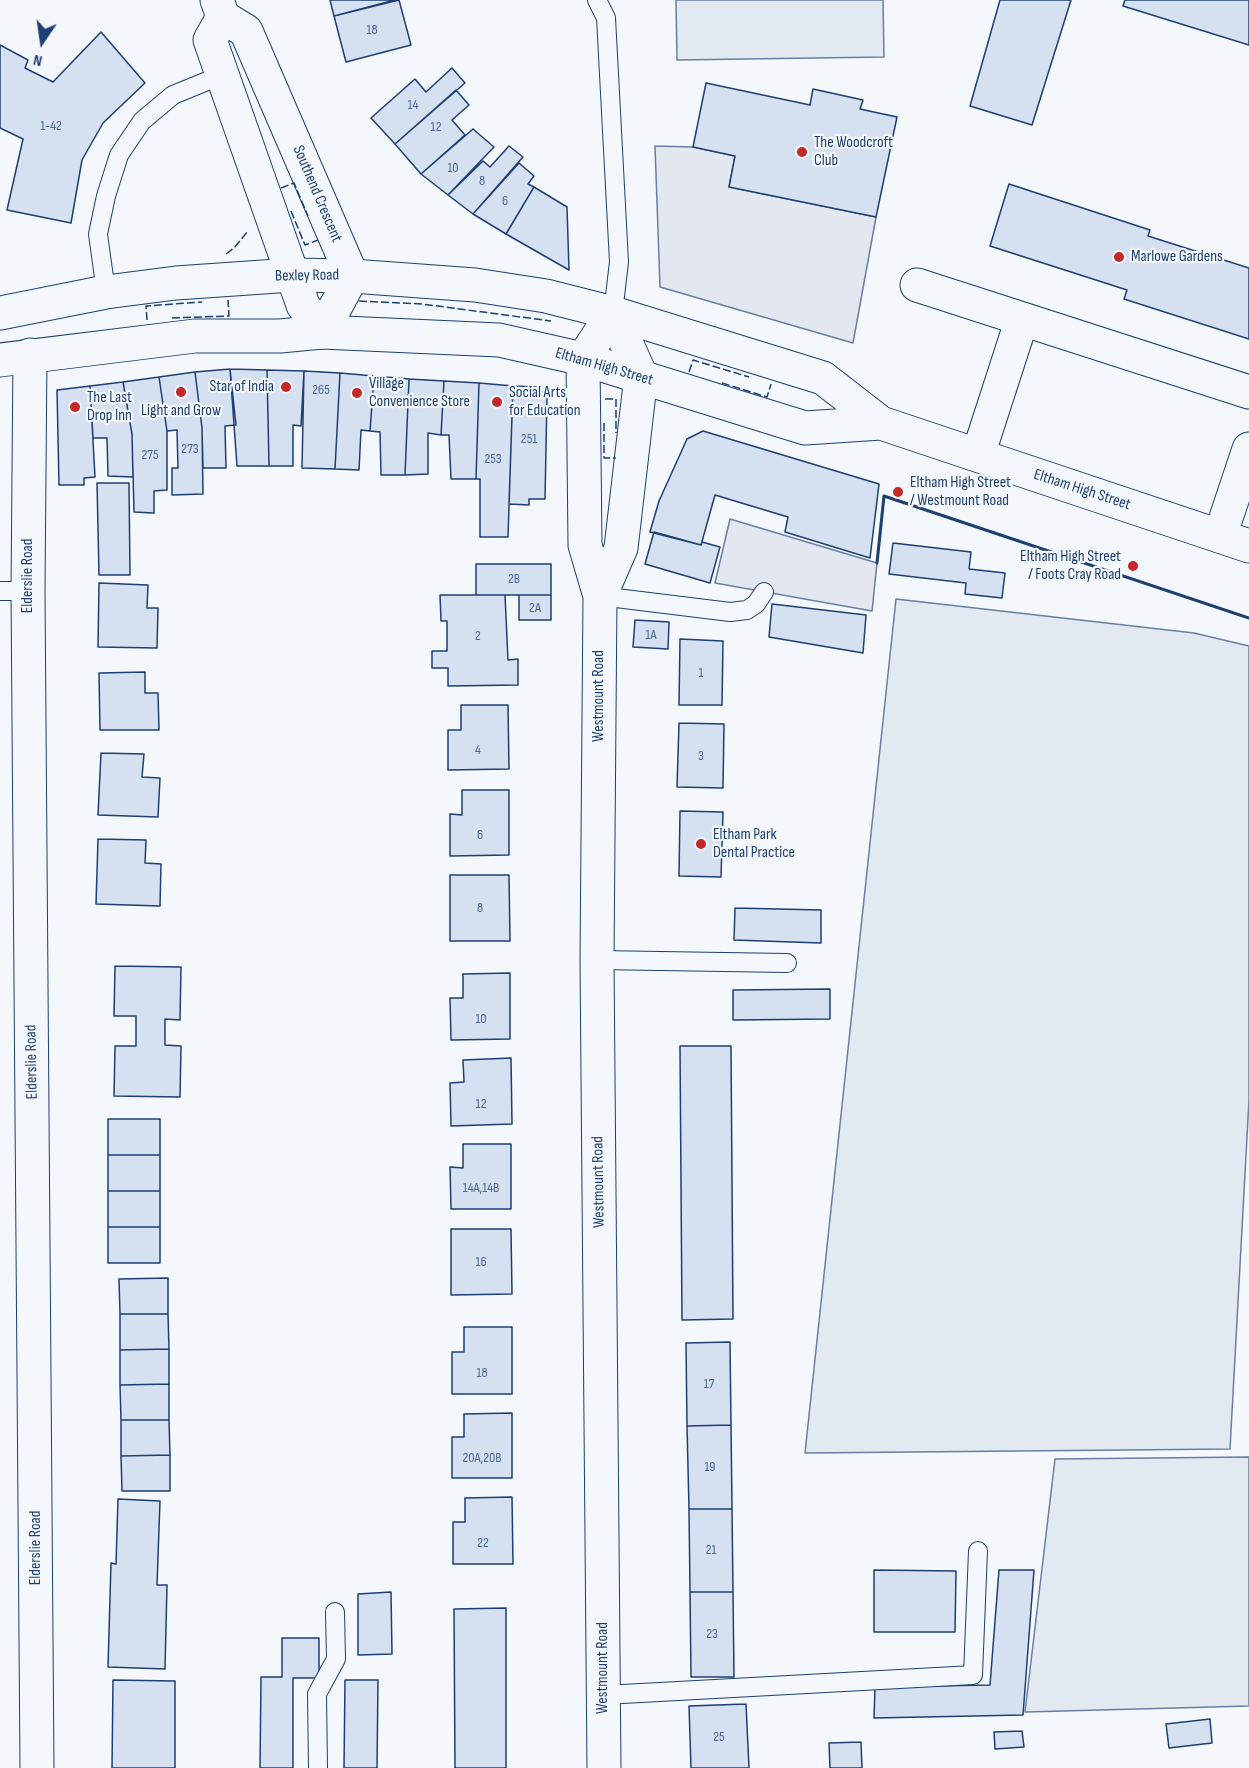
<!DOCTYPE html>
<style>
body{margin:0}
#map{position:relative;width:1249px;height:1768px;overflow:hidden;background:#f4f7fb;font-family:"Sofia Sans Condensed",sans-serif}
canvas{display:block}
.north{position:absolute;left:12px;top:12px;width:60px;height:60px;-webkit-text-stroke:4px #f4f7fb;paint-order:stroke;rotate:193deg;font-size:16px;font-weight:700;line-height:24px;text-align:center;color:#1d3f73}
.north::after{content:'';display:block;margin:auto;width:21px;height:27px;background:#1d3f73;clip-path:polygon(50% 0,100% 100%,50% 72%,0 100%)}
</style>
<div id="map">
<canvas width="1249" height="1768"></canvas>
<div class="north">N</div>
</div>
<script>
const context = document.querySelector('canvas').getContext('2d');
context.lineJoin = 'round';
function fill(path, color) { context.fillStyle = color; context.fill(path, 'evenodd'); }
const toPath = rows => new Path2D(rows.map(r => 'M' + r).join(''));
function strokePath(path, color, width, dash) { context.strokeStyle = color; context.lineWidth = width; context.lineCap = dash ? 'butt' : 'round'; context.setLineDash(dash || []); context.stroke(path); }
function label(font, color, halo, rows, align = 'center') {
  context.font = font + ' "Sofia Sans Condensed",sans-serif'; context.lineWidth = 4.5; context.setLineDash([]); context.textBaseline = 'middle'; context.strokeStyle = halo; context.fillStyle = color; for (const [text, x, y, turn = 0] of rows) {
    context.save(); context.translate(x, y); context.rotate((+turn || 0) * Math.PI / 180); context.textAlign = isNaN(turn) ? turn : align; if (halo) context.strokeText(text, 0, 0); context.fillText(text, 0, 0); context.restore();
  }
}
const green = toPath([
 [676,0,883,0,884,57,677,60,676,0],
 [896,599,1194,633,1249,646,1249,1100,1230,1449,805,1453,896,599],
 [1249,1457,1249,1706,1025,1712,1055,1459,1249,1457]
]);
const parking = toPath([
 [655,146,693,147,735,156,729,187,876,217,853,343,660,287,655,146],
 [730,519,877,563,872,611,715,583,730,519]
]);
const building = toPath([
 [330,0,395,0,334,16,330,0],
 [399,0,411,45,346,62,334,16,399,0],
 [1000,0,1071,0,1032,125,970,106,1000,0],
 [1125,0,1249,0,1249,45,1123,6,1125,0],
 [101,32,145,83,103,123,82,160,71,223,7,210,23,139,0,128,0,45,28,60,25,68,53,82,101,32],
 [452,68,465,83,395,144,371,118,415,79,426,92,452,68],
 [706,83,810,105,813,89,863,100,860,109,897,117,876,217,729,187,735,156,693,147,706,83],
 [456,90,469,105,452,120,465,135,421,174,395,144,456,90],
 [473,129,494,147,448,195,421,174,473,129],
 [509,146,523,157,473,214,448,195,483,161,490,167,509,146],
 [519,163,534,176,528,184,534,187,506,234,473,214,519,163],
 [1009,184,1150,230,1148,236,1249,268,1249,339,1124,299,1127,290,990,246,1009,184],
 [534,187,567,207,569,270,506,234,534,187],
 [230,369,236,425,225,426,226,468,203,468,202,428,195,372,230,369],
 [230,369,267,370,269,466,237,466,230,369],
 [267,370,304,371,301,426,293,425,293,466,269,466,267,370],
 [304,371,340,373,335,469,302,468,304,371],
 [195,372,202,428,203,494,172,495,172,468,178,468,177,430,167,431,159,377,195,372],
 [340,373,374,376,370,431,361,430,359,470,335,469,340,373],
 [374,376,409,379,405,475,381,475,380,432,370,431,374,376],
 [159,377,167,431,167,490,154,491,154,513,134,512,132,434,123,382,159,377],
 [409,379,444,381,441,435,428,433,428,474,405,475,409,379],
 [444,381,479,383,476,479,451,479,449,435,441,435,444,381],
 [123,382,132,434,133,477,108,476,107,438,93,438,90,386,123,382],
 [479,383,513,386,508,537,480,537,480,479,476,479,479,383],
 [90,386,95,477,84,478,84,485,59,485,57,390,90,386],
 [513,386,538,387,547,397,545,499,529,499,529,505,509,504,513,386],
 [703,431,879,484,870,558,785,532,788,517,715,495,701,545,650,532,659,501,687,439,703,431],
 [97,483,129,483,130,575,99,575,97,483],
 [654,532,701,545,702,542,720,547,710,583,645,564,654,532],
 [893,543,971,552,969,569,1005,573,1002,598,965,594,966,583,889,574,893,543],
 [476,564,551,564,551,595,476,595,476,564],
 [99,583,148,585,147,608,158,608,157,648,98,647,99,583],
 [440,595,505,595,508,660,518,659,518,685,448,686,448,668,432,668,432,651,447,651,447,621,441,621,440,595],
 [519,595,551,595,551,620,519,620,519,595],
 [772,604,866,615,863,653,769,637,772,604],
 [635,620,669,622,668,649,633,647,635,620],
 [680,639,723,641,722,705,679,705,680,639],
 [145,672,145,693,158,693,159,730,100,730,99,673,145,672],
 [461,705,508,705,509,769,448,770,448,730,461,730,461,705],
 [679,723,724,724,723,788,677,787,679,723],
 [101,753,144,754,142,777,160,778,158,817,98,815,101,753],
 [462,790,509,790,509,855,450,856,450,814,462,815,462,790],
 [680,811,723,812,721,877,679,876,680,811],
 [98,839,146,840,145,863,161,864,160,906,96,904,98,839],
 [450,875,509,875,510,941,450,941,450,875],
 [735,908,821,910,821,943,734,940,735,908],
 [115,966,181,967,180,1020,165,1019,165,1045,181,1046,180,1097,114,1096,115,1046,136,1046,136,1016,114,1016,115,966],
 [510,973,510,1039,451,1040,450,998,463,998,463,974,510,973],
 [830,989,830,1019,733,1020,733,990,830,989],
 [680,1046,731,1046,733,1319,682,1320,680,1046],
 [511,1058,512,1124,451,1126,450,1083,464,1082,463,1060,511,1058],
 [108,1119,160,1119,160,1155,108,1155,108,1119],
 [463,1144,511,1144,511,1209,451,1209,450,1167,463,1168,463,1144],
 [108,1155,160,1155,160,1191,108,1191,108,1155],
 [108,1191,160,1191,160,1227,108,1227,108,1191],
 [108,1227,160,1227,160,1263,108,1263,108,1227],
 [451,1229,511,1229,512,1294,451,1295,451,1229],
 [168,1278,168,1314,120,1314,119,1279,168,1278],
 [120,1314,168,1314,169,1349,120,1350,120,1314],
 [464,1327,512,1327,512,1394,452,1394,452,1352,464,1352,464,1327],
 [730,1342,731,1425,687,1426,686,1343,730,1342],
 [169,1349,169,1384,120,1385,120,1350,169,1349],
 [169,1384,169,1420,121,1420,120,1385,169,1384],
 [512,1413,512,1478,452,1478,452,1437,464,1437,464,1414,512,1413],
 [121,1420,169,1420,170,1455,121,1456,121,1420],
 [731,1425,732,1509,689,1509,687,1426,731,1425],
 [170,1455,170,1491,122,1491,121,1456,170,1455],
 [512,1497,513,1564,453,1564,453,1522,465,1522,465,1498,512,1497],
 [118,1499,160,1501,157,1585,167,1585,165,1669,108,1667,111,1563,116,1564,118,1499],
 [689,1509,732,1509,733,1592,690,1592,689,1509],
 [874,1570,956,1571,955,1632,874,1632,874,1570],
 [999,1570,1034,1570,1023,1715,874,1718,875,1687,990,1685,999,1570],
 [391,1592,392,1654,358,1655,358,1594,391,1592],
 [690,1592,733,1592,734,1677,691,1677,690,1592],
 [506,1608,506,1768,455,1768,454,1609,506,1608],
 [282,1638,319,1638,319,1678,293,1678,293,1768,260,1768,261,1677,282,1677,282,1638],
 [113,1680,175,1681,175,1768,112,1768,113,1680],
 [345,1680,378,1680,377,1768,344,1768,345,1680],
 [746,1704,749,1768,691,1768,689,1706,746,1704],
 [1210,1719,1212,1743,1169,1748,1166,1724,1210,1719],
 [1022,1731,1024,1747,995,1749,994,1732,1022,1731],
 [861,1742,862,1768,830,1768,829,1743,861,1742]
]);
const service = toPath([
 [597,0,606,18,619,262,613,313],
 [106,292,98,234,106,196,119,155,142,121,173,95,222,75],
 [0,591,28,591],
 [600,596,730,612,747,610,756,604,764,592],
 [597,960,787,963],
 [604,1695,973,1675,978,1551],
 [318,1768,317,1694,336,1659,335,1612]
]);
const minor = toPath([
 [917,285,1249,392],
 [30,355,28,591,37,1768],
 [978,455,1022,319],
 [1220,536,1249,449]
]);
const tertiary = toPath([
 [217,0,223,17,246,31,352,276,322,332,303,305,210,40,223,17],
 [600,596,621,548,641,376,613,313],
 [604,1768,597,960,600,596,585,545,583,359,613,313]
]);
const primary = toPath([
 [0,313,106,292,176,283,292,275,352,276,475,285,546,296,613,313,823,378,881,423,1249,546],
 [0,360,195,336,280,336,322,332,499,340,583,359,805,428,881,423]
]);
const fence = toPath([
 [281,188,294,183,308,216],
 [291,211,305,245,318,240],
 [226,254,234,248,248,231],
 [359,301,422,304,551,321],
 [172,318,229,316,228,300],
 [147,320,146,306,202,302],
 [689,372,693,360,749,377],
 [722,383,767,397,771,384],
 [605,399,616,399,616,433],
 [604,423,604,458,616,458]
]);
const wall = toPath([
 [877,563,884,496,1249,618]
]);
const markers = [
 [802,152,6,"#c62828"],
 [1119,257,6,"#c62828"],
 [286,387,6,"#c62828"],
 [181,392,6,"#c62828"],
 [357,393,6,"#c62828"],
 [497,402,6,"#c62828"],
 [75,407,6,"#c62828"],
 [898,492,6,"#c62828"],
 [1133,566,6,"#c62828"],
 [701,844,6,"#c62828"]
];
const numberNames = [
 ["18",372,30],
 ["14",413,105],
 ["1-42",51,126],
 ["12",436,127],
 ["10",453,168],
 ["8",482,181],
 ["6",505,201],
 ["265",321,390],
 ["251",529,439],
 ["273",190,449],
 ["275",150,455],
 ["253",493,459],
 ["2B",514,579],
 ["2A",535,608],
 ["1A",651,635],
 ["2",478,636],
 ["1",701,673],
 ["4",478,750],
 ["3",701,756],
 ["6",480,835],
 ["8",480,908],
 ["10",481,1019],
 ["12",481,1104],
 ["14A,14B",481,1188],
 ["16",481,1262],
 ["18",482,1373],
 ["17",709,1384],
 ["20A,20B",482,1458],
 ["19",710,1467],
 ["22",483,1543],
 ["21",711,1550],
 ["23",712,1634],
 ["25",719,1737]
];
const poiNames = [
 ["The Woodcroft",814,143],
 ["Club",814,161],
 ["Marlowe Gardens",1131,257],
 ["Village",369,384],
 ["Convenience Store",369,402],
 ["Star of India",274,387,"right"],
 ["Social Arts",509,393],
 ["for Education",509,411],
 ["The Last",87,398],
 ["Drop Inn",87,416],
 ["Light and Grow",181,411,"center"],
 ["Eltham High Street",910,483],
 ["/ Westmount Road",910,501],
 ["Eltham High Street",1121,557,"right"],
 ["/ Foots Cray Road",1121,575,"right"],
 ["Eltham Park",713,835],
 ["Dental Practice",713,853]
];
const streetNames = [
 ["Southend Crescent",317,194,67],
 ["Bexley Road",307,276,-1],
 ["Eltham High Street",604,367,16],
 ["Eltham High Street",1082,490,18],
 ["Elderslie Road",28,576,-90],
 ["Westmount Road",599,696,-90],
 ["Elderslie Road",32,1062,-91],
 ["Westmount Road",599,1182,-91],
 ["Elderslie Road",36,1548,-90],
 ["Westmount Road",603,1668,-90]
];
fill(green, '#e3e9f0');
strokePath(green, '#687fa3', 1.5);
fill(parking, '#e3e8f0');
strokePath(parking, '#687fa3', 1.5);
fill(building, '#d5e0f0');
strokePath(building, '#1d3f73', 1.5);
strokePath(service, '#1d3f73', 20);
strokePath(minor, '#1d3f73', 35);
strokePath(tertiary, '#1d3f73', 35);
strokePath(primary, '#1d3f73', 35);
strokePath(service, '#f4f7fb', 18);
strokePath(minor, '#f4f7fb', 33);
strokePath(tertiary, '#f4f7fb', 33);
strokePath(primary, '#f4f7fb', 33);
strokePath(fence, '#1d3f73', 1.5, [8, 3]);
strokePath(wall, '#1d3f73', 3);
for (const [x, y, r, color] of markers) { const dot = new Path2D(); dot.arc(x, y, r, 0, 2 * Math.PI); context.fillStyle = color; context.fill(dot); strokePath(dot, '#f4f7fb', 2); }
label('14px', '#4b6792', null, numberNames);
label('16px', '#1d3f73', '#f4f7fb', poiNames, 'left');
label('16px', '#1d3f73', '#f4f7fb', streetNames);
</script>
